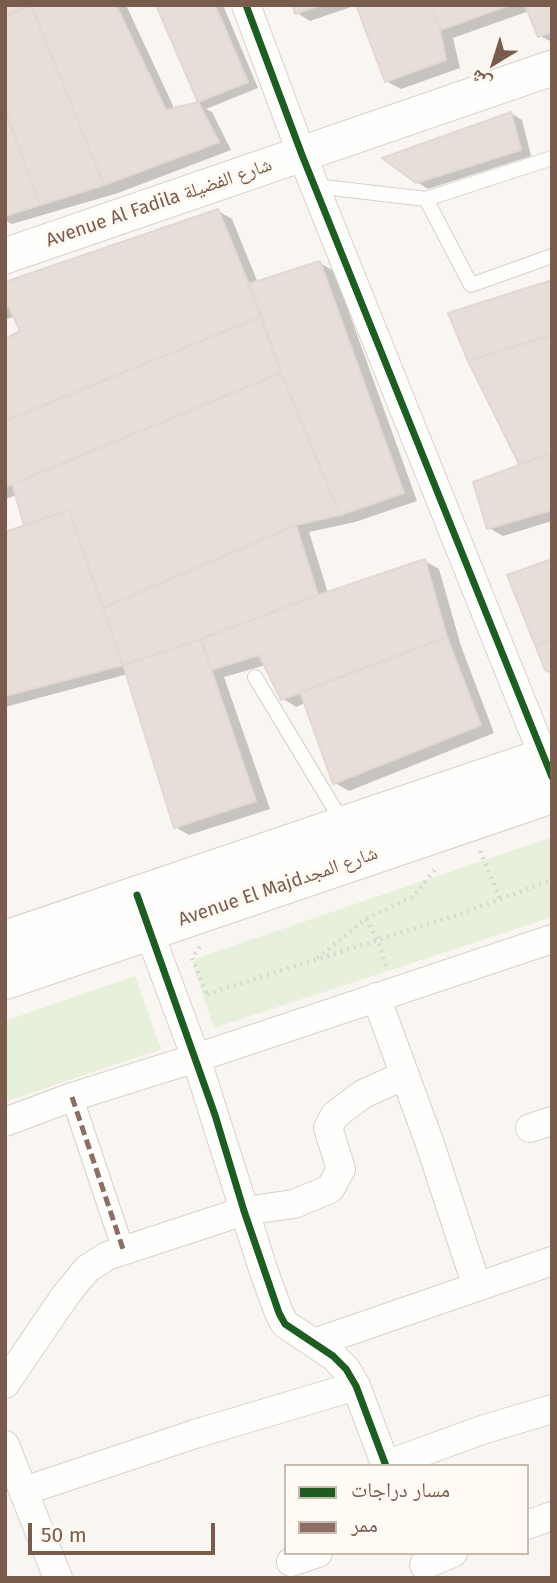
<!DOCTYPE html>
<meta charset="utf-8">
<style>
body{margin:0}
#map{position:relative;width:557px;height:1583px;overflow:hidden;background:#f9f5f0;font-family:"Fira Sans","Noto Naskh Arabic",sans-serif}
canvas{display:block}
.frame{position:absolute;inset:0;border:7px solid #7a5c4d;pointer-events:none}
.legend{position:absolute;left:284px;top:1464px;width:245px;height:91px;box-sizing:border-box;background:#fffaf3;border:2px solid #cabbb1;margin:0;padding:9px 12px;list-style:none;font-size:21px;color:#7a5c4d}
.legend li{display:flex;align-items:center;gap:14px;height:35px}
.legend b{width:35px;border:2px solid #cabbb1}
.north{position:absolute;left:459px;top:28px;width:70px;height:70px;-webkit-text-stroke:5px #fffaf3;paint-order:stroke;rotate:218deg;font-size:19px;font-weight:700;line-height:28px;text-align:center;color:#7a5c4d}
.north::after{content:'';display:block;margin:auto;width:24px;height:32px;background:#7a5c4d;clip-path:polygon(50% 0,100% 100%,50% 72%,0 100%)}
.scale{position:absolute;left:28px;top:1523px;width:187px;height:32px;box-sizing:border-box;border:4px solid #7a5c4d;border-top:0;padding-left:9px;font-size:21px;line-height:24px;white-space:nowrap;color:#7a5c4d;-webkit-text-stroke:5px #fffaf3;paint-order:stroke}
</style>
<div id="map">
<canvas width="557" height="1583"></canvas>
<div class="frame"></div>
<ul class="legend">
<li><b style="height:9px;background:#1b5e20"></b>مسار دراجات</li>
<li><b style="height:9px;background:#8d6e63"></b>ممر</li>
</ul>
<div class="north">ش</div>
<div class="scale">50 m</div>
</div>
<script>
const context = document.querySelector('canvas').getContext('2d');
context.lineJoin = 'round';
function fill(path, color) { context.fillStyle = color; context.fill(path, 'evenodd'); }
const toPath = rows => new Path2D(rows.map(r => 'M' + r).join(''));
function strokePath(path, color, width, dash) { context.strokeStyle = color; context.lineWidth = width; context.lineCap = dash ? 'butt' : 'round'; context.setLineDash(dash || []); context.stroke(path); }
function label(font, color, halo, rows, align = 'center') {
  context.font = font + ' "Fira Sans","Noto Naskh Arabic",sans-serif'; context.lineWidth = 7; context.setLineDash([]); context.textBaseline = 'middle'; context.strokeStyle = halo; context.fillStyle = color; for (const [text, x, y, turn = 0] of rows) {
    context.save(); context.translate(x, y); context.rotate((+turn || 0) * Math.PI / 180); context.textAlign = isNaN(turn) ? turn : align; if (halo) context.strokeText(text, 0, 0); context.fillText(text, 0, 0); context.restore();
  }
}
const green = toPath([
 [552,837,552,917,214,1028,193,965,193,962,197,958],
 [135,976,161,1049,5,1102,5,1021]
]);
const shadow = toPath([
 [5,5,126,5,175,110,200,104,158,5,223,5,258,88,206,109,212,112,231,150,118,193,12,224,5,220],
 [295,5,357,5,310,21,297,13],
 [358,5,552,5,552,42,540,36,529,11,453,38,460,68,401,89,386,81],
 [511,113,522,120,531,156,428,189,417,182],
 [218,211,232,219,258,283,320,263,334,271,417,501,355,522,309,532,328,593,425,561,439,569,461,646,494,733,349,791,335,783,305,703,296,707,282,698,266,665,224,677,270,809,189,835,175,827,128,674,5,707,5,534,26,527,17,495,5,499,5,341,23,332,15,316,5,320,5,284],
 [552,282,552,521,503,536,489,528,521,465,469,360]
]);
const building = toPath([
 [5,5,29,5,5,16,5,5],
 [31,5,104,185,40,205,5,109,5,16,31,5],
 [31,5,116,5,166,110,198,102,219,142,104,185,31,5],
 [156,5,215,5,248,82,198,102,156,5],
 [293,5,321,5,295,14,293,5],
 [356,5,431,5,440,30,446,60,385,82,356,5],
 [431,5,510,5,440,30,431,5],
 [525,5,552,5,552,32,538,37,525,5],
 [5,109,40,205,5,216,5,109],
 [511,112,521,150,416,183,382,158,511,112],
 [218,209,262,316,5,421,5,339,20,331,9,307,5,308,5,282,218,209],
 [320,261,404,493,340,515,281,373,248,284,320,261],
 [552,280,552,335,468,361,448,313,552,280],
 [262,316,281,373,5,487,5,421,262,316],
 [552,335,552,453,519,464,468,361,552,335],
 [281,373,340,515,296,525,103,608,69,510,24,525,12,484,281,373],
 [552,453,552,510,487,529,473,482,552,453],
 [69,510,123,665,5,696,5,532,69,510],
 [296,525,318,595,201,639,123,665,103,608,296,525],
 [425,559,447,637,281,700,259,655,211,670,201,639,318,595,425,559],
 [552,559,552,640,535,645,507,575,552,559],
 [447,637,481,725,333,784,300,692,447,637],
 [201,639,256,801,174,828,123,665,201,639],
 [552,640,552,673,545,670,535,645,552,640]
]);
const path = toPath([
 [480,851,500,899],
 [366,919,378,940,387,970],
 [200,947,192,958,207,994],
 [317,958,366,919,414,896,437,867],
 [207,994,457,915,552,880]
]);
const service = toPath([
 [315,186,426,199,552,158],
 [426,199,471,285,552,256],
 [255,677,343,823]
]);
const pedestrian = toPath([
 [72,1097,123,1249]
]);
const minor = toPath([
 [246,5,302,155,551,775],
 [142,913,196,1058,263,1269,279,1313,285,1324,333,1356,346,1369,356,1386,386,1466],
 [376,997,429,1141,477,1287],
 [5,1122,72,1097,196,1058,552,939],
 [530,1128,552,1121],
 [314,1343,552,1261],
 [5,1384,65,1296,87,1269,107,1256,244,1211,294,1204,330,1189,341,1169,328,1128,335,1115,363,1094,405,1075],
 [5,1445,58,1578],
 [386,1465,482,1430,552,1409],
 [24,1491,195,1434,356,1386],
 [527,1525,552,1516],
 [291,1562,318,1553],
 [424,1565,453,1553]
]);
const tertiary = toPath([
 [5,256,552,68]
]);
const secondary = toPath([
 [5,940,552,755],
 [5,980,552,794]
]);
const quiet = toPath([
 [72,1097,123,1249]
]);
const cycleway = toPath([
 [246,5,302,155,552,777],
 [137,895,215,1115,244,1211,279,1313,285,1324,333,1356,346,1369,356,1386,386,1466]
]);
const streetNames = [
 ["Avenue Al Fadila شارع الفضيلة",159,203,-19],
 ["Avenue El Majdشارع المجد",278,887,-19]
];
fill(green, '#e7f0db');
fill(shadow, '#0003');
fill(building, '#e6ded7');
strokePath(building, '#e2d8d2', 2);
strokePath(service, '#d7d1cb', 16);
strokePath(pedestrian, '#d7d1cb', 23);
strokePath(minor, '#d7d1cb', 30);
strokePath(tertiary, '#d7d1cb', 37);
strokePath(secondary, '#d9d2cb', 40);
strokePath(path, '#dcd5d0', 4.5, [2, 5]);
strokePath(service, '#fefefd', 14);
strokePath(pedestrian, '#fefefd', 21);
strokePath(minor, '#fefefd', 28);
strokePath(tertiary, '#fefefd', 35);
strokePath(secondary, '#fefefd', 38);
strokePath(quiet, '#8d6e63', 5, [10, 5]);
strokePath(cycleway, '#1b5e20', 7);
label('19px', '#7a5c4d', '#fffaf3', streetNames);
</script>
